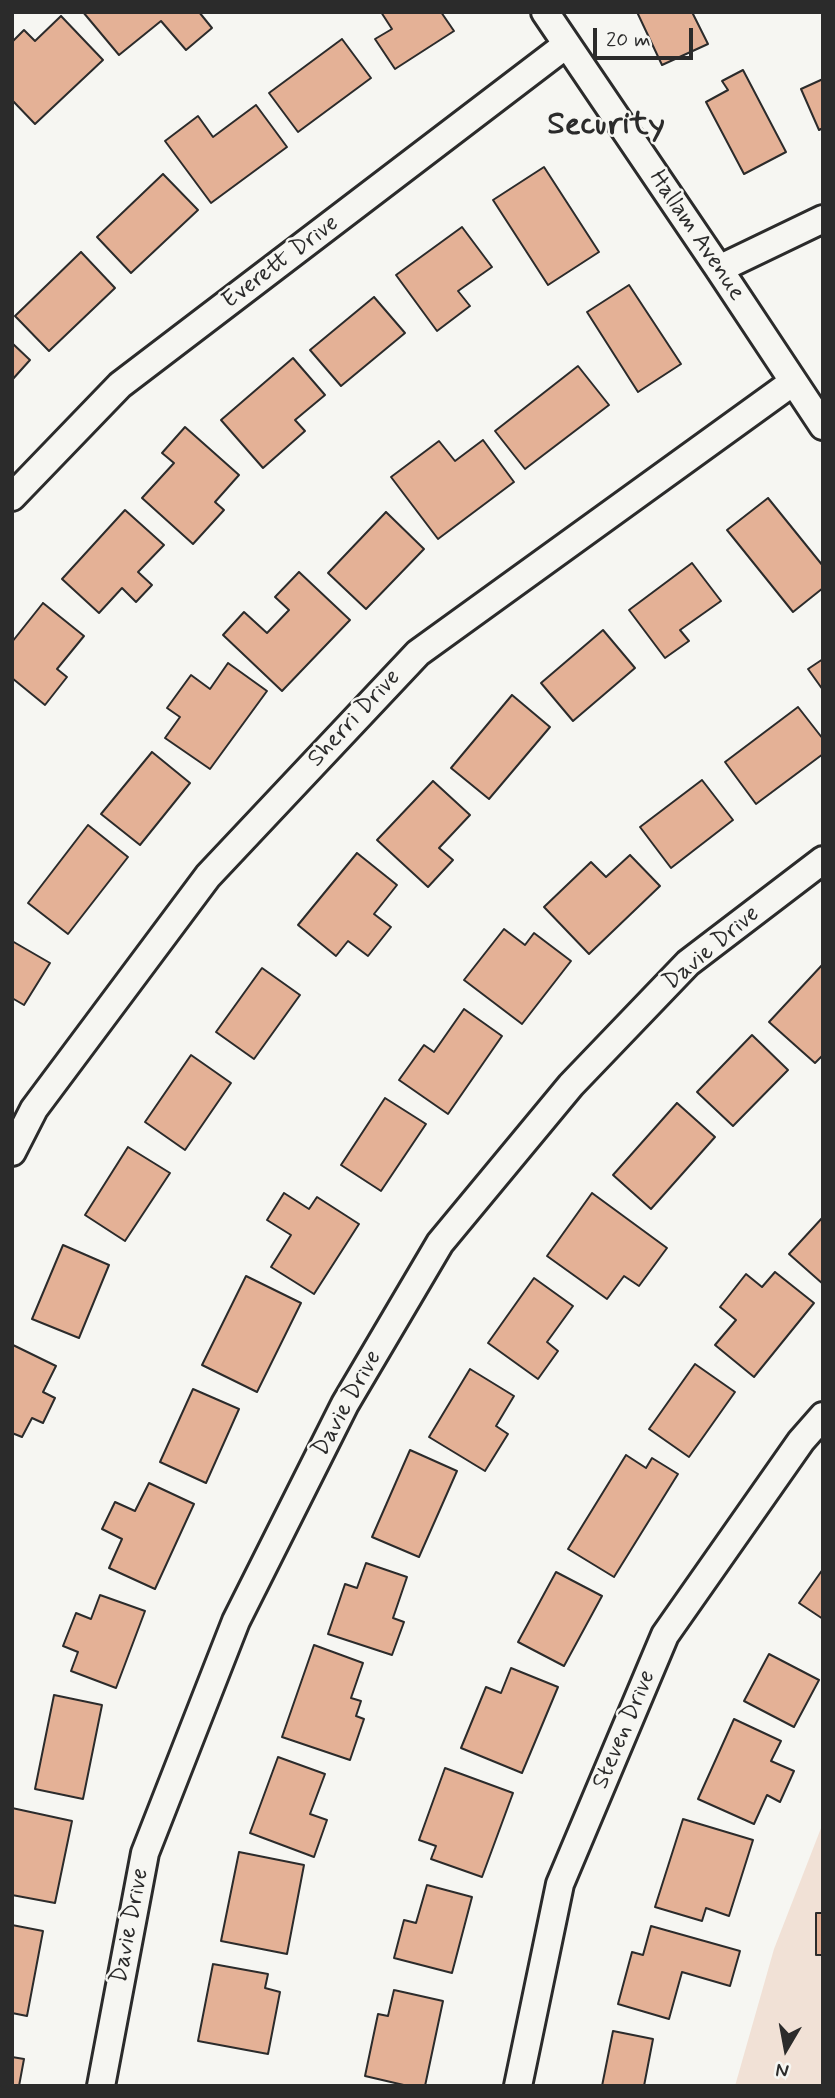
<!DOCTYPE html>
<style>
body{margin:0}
#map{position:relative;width:835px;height:2098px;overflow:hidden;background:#f6f6f2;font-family:Mynerve,sans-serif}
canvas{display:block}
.frame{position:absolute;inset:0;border:14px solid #2b2b2b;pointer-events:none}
.north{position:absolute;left:751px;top:2014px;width:70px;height:70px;-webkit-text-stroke:5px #f6f6f2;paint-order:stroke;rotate:190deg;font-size:19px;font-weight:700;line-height:28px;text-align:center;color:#2b2b2b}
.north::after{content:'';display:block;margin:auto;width:24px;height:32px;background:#2b2b2b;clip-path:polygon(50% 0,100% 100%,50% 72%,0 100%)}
.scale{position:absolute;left:593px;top:28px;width:100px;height:32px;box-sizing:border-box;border:4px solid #2b2b2b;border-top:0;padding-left:9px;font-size:21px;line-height:24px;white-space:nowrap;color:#2b2b2b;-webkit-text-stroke:5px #f6f6f2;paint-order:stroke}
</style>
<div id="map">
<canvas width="835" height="2098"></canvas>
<div class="frame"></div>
<div class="north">N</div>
<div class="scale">20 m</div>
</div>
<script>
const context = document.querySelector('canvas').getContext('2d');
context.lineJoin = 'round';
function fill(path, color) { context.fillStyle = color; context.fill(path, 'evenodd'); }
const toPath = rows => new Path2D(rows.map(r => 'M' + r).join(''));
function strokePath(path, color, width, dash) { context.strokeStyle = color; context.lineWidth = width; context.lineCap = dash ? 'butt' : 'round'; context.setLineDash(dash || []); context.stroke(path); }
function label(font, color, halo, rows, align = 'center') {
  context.font = font + ' Mynerve,sans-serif'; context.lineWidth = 5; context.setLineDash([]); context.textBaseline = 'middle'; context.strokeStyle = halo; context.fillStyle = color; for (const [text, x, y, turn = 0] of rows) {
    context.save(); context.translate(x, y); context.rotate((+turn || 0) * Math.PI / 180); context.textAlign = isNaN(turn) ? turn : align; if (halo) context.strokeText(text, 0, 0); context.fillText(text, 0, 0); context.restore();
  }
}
const built = toPath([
 [823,1823,823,2086,735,2086,774,1949]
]);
const building = toPath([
 [83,12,199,12,212,28,186,50,161,21,119,55,83,12],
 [381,12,441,12,454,31,395,69,375,39,392,29,381,12],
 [637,12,692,12,708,44,662,65,637,12],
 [61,16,103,60,35,124,12,100,12,42,24,30,35,41,61,16],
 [342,39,371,78,298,132,269,93,342,39],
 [743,70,786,152,744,174,706,102,728,90,722,81,743,70],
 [823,79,823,128,819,130,801,89,823,79],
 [256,105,287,147,211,203,165,141,198,116,213,137,256,105],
 [544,167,599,252,548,285,493,200,544,167],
 [163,174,198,210,131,273,97,237,163,174],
 [462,227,492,267,458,291,470,306,437,331,396,275,462,227],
 [81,252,115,288,49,351,15,316,81,252],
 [629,285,681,364,638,392,587,312,629,285],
 [374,297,405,333,341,386,310,350,374,297],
 [12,343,30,360,12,380,12,343],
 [293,358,325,395,295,420,305,431,263,468,221,420,293,358],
 [578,366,609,405,525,469,495,431,578,366],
 [185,427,239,475,215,502,224,510,193,544,142,498,174,463,162,453,185,427],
 [483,440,514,482,438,539,391,477,439,441,455,461,483,440],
 [768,498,823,566,823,588,793,612,727,530,768,498],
 [125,510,164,545,138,572,152,585,136,602,122,588,99,613,62,579,125,510],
 [386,512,424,549,366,609,328,573,386,512],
 [692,563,721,601,680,630,689,641,665,658,629,610,692,563],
 [299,572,350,620,282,691,223,635,244,612,267,633,289,610,275,597,299,572],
 [43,603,84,636,57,669,67,677,45,705,12,678,12,642,43,603],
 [603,630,635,668,573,721,541,683,603,630],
 [823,659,823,690,808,669,823,659],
 [228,663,267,691,210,769,165,738,180,717,167,708,191,675,210,689,228,663],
 [512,695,550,727,489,799,451,768,512,695],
 [798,707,823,739,823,754,756,804,725,762,798,707],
 [152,752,190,783,140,845,101,814,152,752],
 [702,780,733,820,671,868,640,827,702,780],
 [433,781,470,815,439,848,453,860,428,887,377,840,433,781],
 [88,825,128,857,68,934,28,903,88,825],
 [357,853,397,885,374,914,391,927,368,956,348,941,336,956,298,925,357,853],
 [630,855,660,886,589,954,544,907,591,862,606,877,630,855],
 [504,929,525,945,534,933,571,961,522,1024,464,980,504,929],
 [12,941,50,963,24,1005,12,998,12,941],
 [823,964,823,1055,815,1063,769,1022,823,964],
 [262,968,300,995,254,1059,216,1032,262,968],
 [464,1009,502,1036,448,1114,399,1080,424,1045,434,1052,464,1009],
 [752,1035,788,1070,733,1126,697,1092,752,1035],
 [191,1055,231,1083,185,1150,145,1122,191,1055],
 [385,1098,426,1124,381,1191,341,1165,385,1098],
 [677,1103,715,1137,651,1209,613,1175,677,1103],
 [128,1147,170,1173,125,1241,85,1215,128,1147],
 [284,1193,309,1209,317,1197,359,1224,314,1294,271,1267,291,1235,267,1220,284,1193],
 [592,1193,667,1248,639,1286,624,1276,607,1299,547,1256,592,1193],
 [823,1217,823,1284,789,1254,823,1217],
 [63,1245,109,1265,79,1338,32,1319,63,1245],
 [775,1272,814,1303,754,1377,715,1345,736,1320,720,1307,746,1274,762,1287,775,1272],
 [246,1276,301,1303,257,1392,202,1365,246,1276],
 [534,1278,573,1306,547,1342,558,1351,538,1379,488,1343,534,1278],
 [13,1345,56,1366,43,1392,55,1398,43,1423,32,1418,22,1437,12,1433,13,1345],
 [695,1364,735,1392,689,1457,649,1429,695,1364],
 [470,1369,514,1396,496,1426,508,1434,485,1471,429,1437,470,1369],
 [193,1389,239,1409,206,1483,160,1462,193,1389],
 [410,1450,457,1471,419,1557,372,1537,410,1450],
 [626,1455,646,1468,652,1458,678,1474,614,1577,568,1549,626,1455],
 [149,1483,194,1504,155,1589,109,1568,122,1539,102,1529,115,1502,135,1511,149,1483],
 [366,1563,407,1577,393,1618,404,1622,392,1655,328,1634,345,1584,357,1588,366,1563],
 [823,1569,823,1619,799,1603,823,1569],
 [556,1572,602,1596,564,1666,518,1642,556,1572],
 [100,1595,145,1611,116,1688,71,1671,78,1652,63,1646,76,1613,91,1619,100,1595],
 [314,1645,363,1663,351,1698,361,1701,356,1716,364,1719,350,1760,282,1737,314,1645],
 [769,1654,819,1680,794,1727,744,1701,769,1654],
 [511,1668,558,1687,522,1773,461,1748,486,1687,501,1693,511,1668],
 [54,1695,102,1705,83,1799,35,1789,54,1695],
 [734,1719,781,1741,771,1761,794,1771,780,1802,767,1795,754,1824,698,1799,734,1719],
 [278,1757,325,1774,310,1814,327,1820,314,1857,250,1833,278,1757],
 [445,1768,513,1793,482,1877,431,1859,436,1846,419,1840,445,1768],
 [12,1808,72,1821,55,1903,12,1895,12,1808],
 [683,1819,753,1840,729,1916,706,1908,702,1921,655,1907,683,1819],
 [239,1852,304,1865,287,1954,221,1941,239,1852],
 [427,1885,472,1897,452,1973,394,1958,404,1920,416,1923,427,1885],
 [816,1913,823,1913,823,1955,816,1955,816,1913],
 [12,1925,43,1931,27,2016,12,2013,12,1925],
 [651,1926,740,1951,730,1986,682,1972,669,2019,618,2004,632,1952,643,1955,651,1926],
 [213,1964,268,1974,265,1988,280,1992,268,2054,198,2041,213,1964],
 [394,1990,443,2001,425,2086,408,2086,365,2076,378,2014,388,2016,394,1990],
 [613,2031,653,2039,644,2086,602,2086,613,2031],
 [12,2057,24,2059,19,2086,12,2086,12,2057]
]);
const street = toPath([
 [545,12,719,269,823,426],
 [719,269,823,219],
 [12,497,120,385,566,45],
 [12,1152,34,1109,208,876,418,653,793,382],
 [101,2086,145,1853,236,1621,345,1404,440,1243,571,1085,688,963,823,860],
 [518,2086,560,1884,665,1635,801,1441,823,1416]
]);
const streetNames = [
 ["Hallam Avenue",696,236,56],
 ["Everett Drive",281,263,-37],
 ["Sherri Drive",355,719,-47],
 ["Davie Drive",712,949,-40],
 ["Davie Drive",348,1404,-61],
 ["Steven Drive",625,1730,-67],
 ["Davie Drive",131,1926,-79]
];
const districtNames = [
 ["Security",606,126]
];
fill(built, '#f1e1d6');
fill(building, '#e4b196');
strokePath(building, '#2b2b2b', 2);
strokePath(street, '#2b2b2b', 32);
strokePath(street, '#f6f6f2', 26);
label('24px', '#2b2b2b', '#f6f6f2', streetNames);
label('bold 32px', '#2b2b2b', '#f6f6f2', districtNames);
</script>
